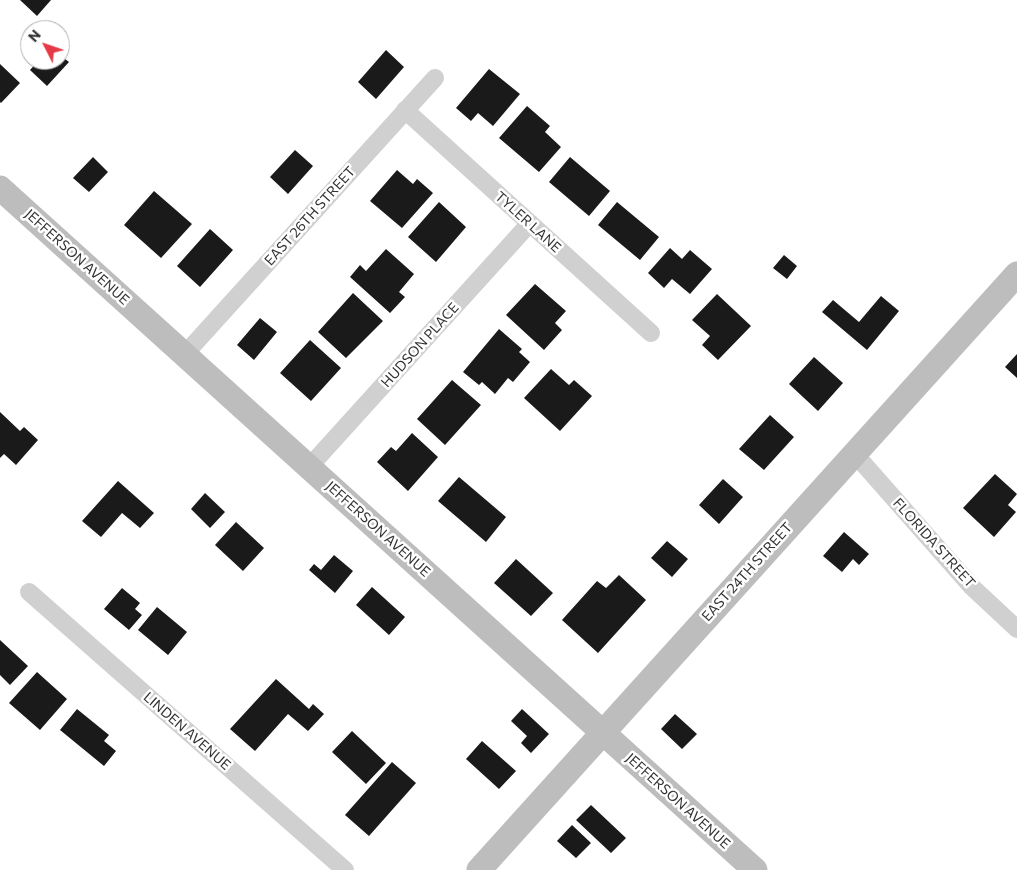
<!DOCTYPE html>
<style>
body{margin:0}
#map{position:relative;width:1017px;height:870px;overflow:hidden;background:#fff;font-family:Commissioner,sans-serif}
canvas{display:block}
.north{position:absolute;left:20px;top:20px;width:50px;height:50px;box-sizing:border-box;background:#fff;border:1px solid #adadad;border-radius:50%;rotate:311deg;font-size:14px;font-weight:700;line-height:20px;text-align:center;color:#333}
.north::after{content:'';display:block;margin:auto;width:18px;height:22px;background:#e63946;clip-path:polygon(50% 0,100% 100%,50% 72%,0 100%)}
</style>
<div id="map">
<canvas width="1017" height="870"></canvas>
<div class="north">N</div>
</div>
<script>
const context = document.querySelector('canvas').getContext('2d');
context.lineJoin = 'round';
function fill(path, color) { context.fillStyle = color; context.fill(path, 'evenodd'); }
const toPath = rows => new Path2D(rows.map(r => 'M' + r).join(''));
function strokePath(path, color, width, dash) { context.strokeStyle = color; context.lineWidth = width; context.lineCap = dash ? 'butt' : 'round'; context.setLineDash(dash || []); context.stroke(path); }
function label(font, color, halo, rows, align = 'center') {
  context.font = font + ' Commissioner,sans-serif'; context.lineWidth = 5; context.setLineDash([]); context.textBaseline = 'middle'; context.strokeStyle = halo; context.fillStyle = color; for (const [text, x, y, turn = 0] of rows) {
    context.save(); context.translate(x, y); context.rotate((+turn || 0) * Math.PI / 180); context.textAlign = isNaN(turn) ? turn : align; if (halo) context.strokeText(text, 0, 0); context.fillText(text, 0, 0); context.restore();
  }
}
const building = toPath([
 [20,0,51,0,37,16],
 [386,50,404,67,376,99,358,82],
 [60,55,69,62,47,86,30,70,39,60,60,60],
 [0,64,20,83,1,103,0,102],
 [489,69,520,94,493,126,478,113,471,121,456,108],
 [527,106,550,126,545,132,561,147,539,172,499,138],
 [295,150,313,166,288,194,270,177],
 [93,157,108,172,89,192,73,178],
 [570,157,610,191,589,216,549,182],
 [397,170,413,184,417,179,433,193,402,228,370,201],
 [154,191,192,224,161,258,124,225],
 [439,202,466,227,436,262,408,237],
 [617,202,659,237,640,260,598,225],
 [210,229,233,250,200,287,177,266],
 [670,248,682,259,690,250,712,269,690,294,672,279,664,288,648,273],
 [386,249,414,274,399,292,405,297,390,313,350,277,360,265,366,271],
 [784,255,797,266,787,279,773,268],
 [535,284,566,311,555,323,562,330,544,350,506,315],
 [353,293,383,321,346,358,318,332],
 [717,294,751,326,718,360,702,345,710,336,692,320],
 [881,296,899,311,867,350,822,312,833,300,859,322],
 [260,318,277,332,254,360,237,345],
 [499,329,522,349,519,352,530,362,513,382,508,378,495,394,482,382,479,385,463,372],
 [310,340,341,368,311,401,280,373],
 [1017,354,1017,378,1005,367],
 [814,357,843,383,818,411,789,384],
 [551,369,569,385,574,380,592,396,560,431,524,398],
 [452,380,481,405,445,445,417,419],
 [0,412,20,431,24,427,38,440,16,465,4,454,0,458],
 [770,415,794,437,764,470,739,449],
 [412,433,438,457,408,491,377,462,391,447,396,451],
 [995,474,1017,494,1008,505,1016,512,994,537,963,508],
 [459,477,506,517,486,542,438,501],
 [723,479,743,497,719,524,699,505],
 [118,481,154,513,140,528,122,513,101,537,82,521],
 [205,493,225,512,210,528,191,509],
 [236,522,264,548,243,571,215,545],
 [844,532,869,554,859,565,853,559,842,572,823,556],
 [667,541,688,559,672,577,651,558],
 [334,555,353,571,335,593,309,570,314,564,321,570],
 [516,559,553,593,531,616,494,583],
 [619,575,646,600,598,653,562,620,597,581,606,588],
 [372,587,405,617,389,635,356,605],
 [122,588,140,603,135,609,142,615,129,630,104,609],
 [157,607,187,632,168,655,138,630],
 [0,640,28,666,10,685,0,675],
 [37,672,67,699,40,730,9,703],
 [276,679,309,709,313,704,324,714,308,731,288,714,255,751,230,729],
 [77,709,109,735,104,741,116,751,104,766,60,730],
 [522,709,549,734,531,753,521,743,527,736,511,721],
 [675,714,697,734,682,749,661,729],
 [352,731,386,763,366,784,332,752],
 [482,741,516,771,499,789,466,759],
 [392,762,416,783,369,836,345,815],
 [591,805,626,838,611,853,576,820],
 [572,825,591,843,576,858,557,841]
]);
const street = toPath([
 [405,110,651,333],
 [185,354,435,78],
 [854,453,972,587,1017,629],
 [310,466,530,223],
 [29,592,345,870]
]);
const secondary = toPath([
 [0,188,755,870],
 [479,870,1017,274]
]);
const streetNames = [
 ["EAST 26TH STREET",310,216,-48],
 ["TYLER LANE",528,222,42],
 ["JEFFERSON AVENUE",77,257,42],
 ["HUDSON PLACE",420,345,-48],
 ["JEFFERSON AVENUE",378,529,42],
 ["FLORIDA STREET",934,543,48],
 ["EAST 24TH STREET",747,572,-48],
 ["LINDEN AVENUE",187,731,41],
 ["JEFFERSON AVENUE",678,801,42]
];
fill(building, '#1a1a1a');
strokePath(street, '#d0d0d0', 18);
strokePath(secondary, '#bdbdbd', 25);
label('14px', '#333', '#fff', streetNames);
</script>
